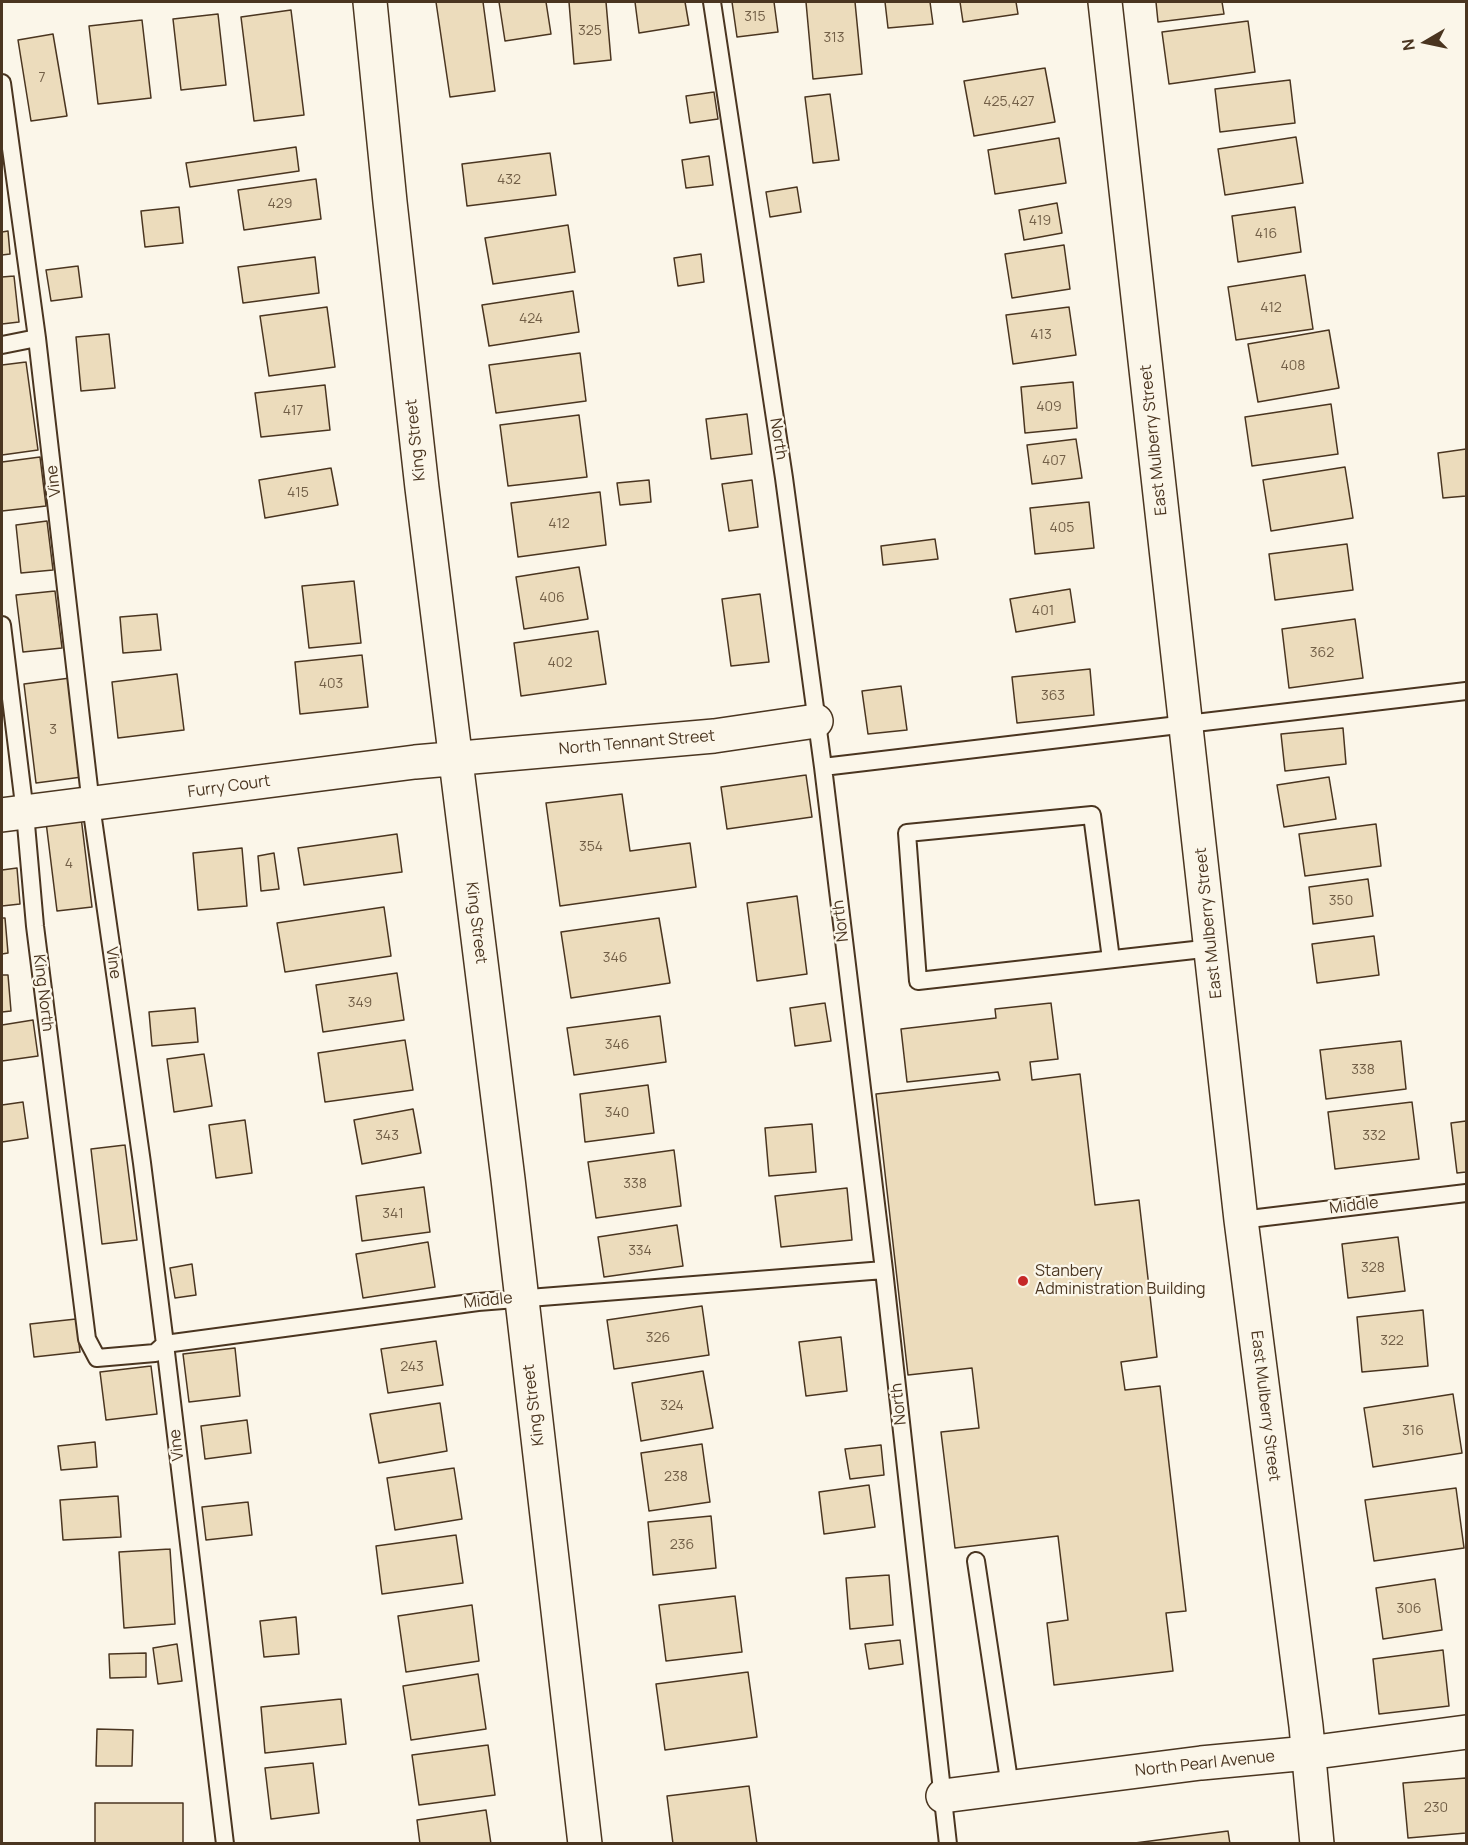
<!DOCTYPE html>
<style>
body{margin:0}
#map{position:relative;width:1468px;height:1845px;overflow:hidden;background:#fbf6e9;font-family:Manrope,sans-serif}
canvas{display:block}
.frame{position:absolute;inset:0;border:3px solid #4a3520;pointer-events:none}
.north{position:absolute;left:1396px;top:12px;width:60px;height:60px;-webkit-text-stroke:4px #fbf6e9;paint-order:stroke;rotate:261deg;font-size:16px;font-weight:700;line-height:24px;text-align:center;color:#4a3520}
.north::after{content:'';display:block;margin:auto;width:21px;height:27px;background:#4a3520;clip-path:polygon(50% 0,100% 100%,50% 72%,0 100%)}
</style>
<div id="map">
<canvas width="1468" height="1845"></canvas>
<div class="frame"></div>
<div class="north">N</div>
</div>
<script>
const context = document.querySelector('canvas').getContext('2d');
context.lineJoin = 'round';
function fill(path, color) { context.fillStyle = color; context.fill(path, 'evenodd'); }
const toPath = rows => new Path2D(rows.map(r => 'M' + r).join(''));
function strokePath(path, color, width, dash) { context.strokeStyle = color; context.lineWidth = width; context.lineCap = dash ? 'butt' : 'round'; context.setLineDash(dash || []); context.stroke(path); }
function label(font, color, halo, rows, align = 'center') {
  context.font = font + ' Manrope,sans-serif'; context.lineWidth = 4.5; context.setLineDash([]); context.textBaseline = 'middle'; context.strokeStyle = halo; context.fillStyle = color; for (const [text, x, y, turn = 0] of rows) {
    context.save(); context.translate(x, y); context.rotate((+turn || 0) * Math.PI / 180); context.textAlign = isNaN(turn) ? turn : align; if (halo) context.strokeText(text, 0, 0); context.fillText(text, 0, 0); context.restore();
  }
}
const building = toPath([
 [436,2,483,2,495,91,450,97,436,2],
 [499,2,546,2,551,34,505,41,499,2],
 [569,2,606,2,611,60,574,64,569,2],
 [635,2,685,2,689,25,639,33,635,2],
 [732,2,774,2,778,32,737,37,732,2],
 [806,2,855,2,862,74,813,79,806,2],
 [885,2,930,2,933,24,888,28,885,2],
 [960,2,1016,2,1018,14,963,22,960,2],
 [1156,2,1222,2,1224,14,1158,22,1156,2],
 [291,10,304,115,254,121,241,17,291,10],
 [218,14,226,85,181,90,173,19,218,14],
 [142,20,151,98,98,104,89,26,142,20],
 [1248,21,1255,72,1169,84,1162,32,1248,21],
 [53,34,67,116,31,121,18,40,53,34],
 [1045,68,1055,122,974,136,964,81,1045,68],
 [1290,80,1295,123,1220,132,1215,89,1290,80],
 [714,92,718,119,690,123,686,96,714,92],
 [830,94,839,160,813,163,805,97,830,94],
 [1296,137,1303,183,1225,195,1218,149,1296,137],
 [1059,138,1066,183,995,194,988,150,1059,138],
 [296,147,299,171,190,187,186,163,296,147],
 [550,153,556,195,467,206,462,164,550,153],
 [709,156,713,185,686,188,682,160,709,156],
 [316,179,321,219,244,230,238,190,316,179],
 [797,187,801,212,770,217,766,192,797,187],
 [1057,203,1062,233,1024,240,1019,210,1057,203],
 [179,207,183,243,145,247,141,211,179,207],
 [1295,207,1301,252,1238,262,1232,216,1295,207],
 [568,225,575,272,493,284,485,238,568,225],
 [8,231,10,254,2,255,2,232,8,231],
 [1064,245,1070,289,1012,298,1005,254,1064,245],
 [701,254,704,282,678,286,674,258,701,254],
 [315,257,319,293,243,303,238,267,315,257],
 [78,266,82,297,51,301,46,270,78,266],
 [1305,275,1313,329,1236,340,1228,287,1305,275],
 [14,276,19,322,2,324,2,277,14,276],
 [573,291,579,332,489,346,482,305,573,291],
 [327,307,335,367,269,376,260,316,327,307],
 [1069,307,1076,355,1013,364,1006,315,1069,307],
 [1329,330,1339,388,1258,402,1248,344,1329,330],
 [109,334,115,388,81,391,76,337,109,334],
 [580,353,586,401,496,413,489,365,580,353],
 [26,362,38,450,2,455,2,365,26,362],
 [1073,382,1077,428,1025,433,1021,387,1073,382],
 [325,385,330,430,261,437,255,393,325,385],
 [1331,404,1338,454,1252,466,1245,417,1331,404],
 [747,414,752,454,711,459,706,419,747,414],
 [579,415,587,477,508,486,500,425,579,415],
 [1076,439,1082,478,1032,484,1027,445,1076,439],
 [1466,449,1466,496,1443,498,1438,453,1466,449],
 [40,457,46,506,2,511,2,462,40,457],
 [1345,467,1353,518,1271,531,1263,480,1345,467],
 [331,468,338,505,265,518,259,480,331,468],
 [649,480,651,502,620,505,617,483,649,480],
 [752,480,758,527,729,531,722,484,752,480],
 [600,492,606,545,518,557,511,503,600,492],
 [1089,502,1094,548,1035,554,1030,508,1089,502],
 [47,521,53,570,21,573,16,525,47,521],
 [935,539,938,559,883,565,881,546,935,539],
 [1347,544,1353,590,1275,600,1269,554,1347,544],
 [579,567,588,619,524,629,516,577,579,567],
 [354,581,361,643,309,648,302,586,354,581],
 [1070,589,1075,622,1016,632,1010,599,1070,589],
 [55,591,62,648,23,652,16,595,55,591],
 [760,594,769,662,731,666,722,599,760,594],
 [157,614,161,650,123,653,120,617,157,614],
 [1355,619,1363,678,1289,688,1282,629,1355,619],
 [598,631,606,684,521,696,514,643,598,631],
 [362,655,368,707,300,714,295,662,362,655],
 [1090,669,1094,715,1017,723,1012,677,1090,669],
 [177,674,184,730,118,738,112,682,177,674],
 [70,678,82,777,36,783,24,684,70,678],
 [901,686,907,730,868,734,862,691,901,686],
 [1343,728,1346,764,1285,771,1281,734,1343,728],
 [806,775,812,817,727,829,721,787,806,775],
 [1329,777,1336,819,1284,827,1277,785,1329,777],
 [622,794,630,851,690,843,696,887,560,906,546,803,622,794],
 [81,817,92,907,57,911,46,822,81,817],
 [1376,824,1381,866,1305,876,1299,834,1376,824],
 [397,834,402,872,304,885,298,848,397,834],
 [242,848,247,906,198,910,193,853,242,848],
 [274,853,279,889,261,891,258,856,274,853],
 [17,868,20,904,2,906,2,870,17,868],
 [1368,879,1373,916,1313,924,1309,887,1368,879],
 [797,896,807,974,757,981,747,903,797,896],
 [384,907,391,956,285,972,277,923,384,907],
 [2,918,5,918,8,953,2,954,2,918],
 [659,918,670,983,571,998,561,932,659,918],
 [1374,936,1379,975,1317,983,1312,944,1374,936],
 [397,973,404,1020,323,1032,316,985,397,973],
 [2,975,8,975,11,1011,2,1012,2,975],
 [825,1003,831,1041,795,1046,790,1008,825,1003],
 [1051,1003,1058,1059,1030,1062,1032,1080,1080,1074,1095,1205,1139,1200,1157,1357,1121,1362,1125,1390,1160,1386,1186,1611,1166,1613,1173,1671,1054,1685,1047,1623,1068,1620,1058,1536,955,1548,941,1432,979,1428,972,1368,908,1375,876,1094,1000,1080,998,1072,907,1082,901,1029,996,1018,995,1009,1051,1003],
 [195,1008,198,1042,152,1046,149,1012,195,1008],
 [660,1016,666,1062,574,1075,567,1028,660,1016],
 [33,1020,38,1056,2,1061,2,1025,33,1020],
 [405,1040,413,1090,325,1102,318,1053,405,1040],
 [1401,1041,1406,1089,1326,1099,1320,1050,1401,1041],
 [204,1054,212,1106,174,1112,167,1059,204,1054],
 [648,1085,654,1133,585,1142,580,1094,648,1085],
 [23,1102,28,1138,2,1142,2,1105,23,1102],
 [1412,1102,1419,1159,1335,1169,1328,1112,1412,1102],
 [413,1109,421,1153,362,1164,354,1120,413,1109],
 [245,1120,252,1173,216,1178,209,1125,245,1120],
 [1466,1121,1466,1172,1457,1173,1451,1123,1466,1121],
 [812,1124,816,1172,769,1176,765,1128,812,1124],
 [125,1145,137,1240,102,1244,91,1149,125,1145],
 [674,1150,681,1206,596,1218,588,1162,674,1150],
 [424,1187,430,1232,362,1241,356,1196,424,1187],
 [847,1188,852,1240,781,1247,775,1196,847,1188],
 [677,1225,683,1266,604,1277,598,1237,677,1225],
 [1398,1237,1405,1291,1348,1298,1342,1244,1398,1237],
 [428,1242,435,1287,363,1298,356,1254,428,1242],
 [192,1264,196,1295,175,1298,170,1268,192,1264],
 [702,1306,709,1355,614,1369,607,1320,702,1306],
 [1423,1310,1428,1366,1362,1372,1357,1317,1423,1310],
 [76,1319,80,1352,34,1357,30,1324,76,1319],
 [841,1337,847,1391,806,1396,799,1342,841,1337],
 [436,1341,443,1385,388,1393,381,1349,436,1341],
 [235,1348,240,1396,189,1402,183,1354,235,1348],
 [151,1366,157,1414,106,1420,100,1372,151,1366],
 [703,1371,713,1428,641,1441,632,1383,703,1371],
 [1453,1394,1462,1453,1373,1467,1364,1408,1453,1394],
 [440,1403,447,1451,379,1463,370,1414,440,1403],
 [247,1420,251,1453,205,1459,201,1426,247,1420],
 [95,1442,97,1467,61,1470,58,1446,95,1442],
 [702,1444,710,1502,649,1511,641,1453,702,1444],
 [881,1445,884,1475,850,1479,845,1449,881,1445],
 [454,1468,462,1519,395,1530,387,1478,454,1468],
 [869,1485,875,1527,824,1534,819,1492,869,1485],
 [1456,1488,1464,1548,1374,1561,1365,1500,1456,1488],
 [118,1496,121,1537,63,1540,60,1500,118,1496],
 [248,1502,252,1535,206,1540,202,1507,248,1502],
 [711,1516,716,1568,653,1575,648,1522,711,1516],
 [456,1535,463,1583,382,1594,376,1546,456,1535],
 [170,1549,175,1624,124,1628,119,1552,170,1549],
 [889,1575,893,1625,850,1629,846,1578,889,1575],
 [1435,1579,1442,1630,1383,1639,1376,1588,1435,1579],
 [735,1596,742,1652,666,1661,659,1605,735,1596],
 [472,1605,479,1661,406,1672,398,1616,472,1605],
 [296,1617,299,1654,264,1657,260,1621,296,1617],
 [900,1640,903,1664,869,1669,865,1644,900,1640],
 [177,1644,182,1681,158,1684,153,1648,177,1644],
 [1443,1650,1449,1706,1379,1714,1373,1659,1443,1650],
 [146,1653,146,1677,110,1678,109,1654,146,1653],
 [748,1672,757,1737,665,1750,656,1684,748,1672],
 [478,1674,486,1729,411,1740,403,1686,478,1674],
 [341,1699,346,1744,265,1753,261,1707,341,1699],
 [97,1729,133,1730,132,1766,96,1766,97,1729],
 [488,1745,495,1795,419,1805,412,1755,488,1745],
 [313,1763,319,1813,271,1819,265,1768,313,1763],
 [1466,1778,1466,1833,1408,1838,1403,1783,1466,1778],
 [749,1786,757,1844,673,1844,667,1796,749,1786],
 [95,1803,183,1803,183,1844,95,1844,95,1803],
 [486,1810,491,1844,420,1844,417,1820,486,1810],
 [1228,1831,1230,1844,1127,1844,1228,1831]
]);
const lane = toPath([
 [712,2,784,478,823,767,884,1270,948,1844],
 [2,83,37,338,91,805,142,1163,165,1344,225,1844],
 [2,345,37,338],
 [2,625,25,813,35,926,87,1339,97,1358,155,1353,165,1344,478,1302,884,1270],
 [823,767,1466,691],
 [1111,959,1092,815,907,833,918,981,1212,948],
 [1241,1220,1466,1193],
 [976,1561,1010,1787]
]);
const street = toPath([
 [370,2,390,202,422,488,508,1179,585,1844],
 [1105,2,1241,1220,1306,1726,1317,1844],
 [2,815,415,762,714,736,816,721],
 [943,1796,1201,1763,1308,1753,1466,1732]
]);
const markers = [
 [1023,1281,6,"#c62828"]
];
const numberNames = [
 ["315",755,17],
 ["325",590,31],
 ["313",834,38],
 ["7",42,78],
 ["425,427",1009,102],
 ["432",509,180],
 ["429",280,204],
 ["419",1040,221],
 ["416",1266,234],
 ["412",1271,308],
 ["424",531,319],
 ["413",1041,335],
 ["408",1293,366],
 ["409",1049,407],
 ["417",293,411],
 ["407",1054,461],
 ["415",298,493],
 ["412",559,524],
 ["405",1062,528],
 ["406",552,598],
 ["401",1043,611],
 ["362",1322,653],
 ["402",560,663],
 ["403",331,684],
 ["363",1053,696],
 ["3",53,730],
 ["354",591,847],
 ["4",69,864],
 ["350",1341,901],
 ["346",615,958],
 ["349",360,1003],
 ["346",617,1045],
 ["338",1363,1070],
 ["340",617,1113],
 ["343",387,1136],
 ["332",1374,1136],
 ["338",635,1184],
 ["341",393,1214],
 ["334",640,1251],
 ["328",1373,1268],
 ["326",658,1338],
 ["322",1392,1341],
 ["243",412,1367],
 ["324",672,1406],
 ["316",1413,1431],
 ["238",676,1477],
 ["236",682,1545],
 ["306",1409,1609],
 ["230",1436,1808]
];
const streetNames = [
 ["North",778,439,81],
 ["King Street",416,440,-96],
 ["East Mulberry Street",1154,440,-96],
 ["Vine",54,481,-97],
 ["North Tennant Street",637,743,-5],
 ["Furry Court",229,787,-8],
 ["North",841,921,-97],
 ["King Street",476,923,83],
 ["East Mulberry Street",1209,923,-96],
 ["Vine",113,963,82],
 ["King North",43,993,83],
 ["Middle",1354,1206,-7],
 ["Middle",488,1301,-6],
 ["North",899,1404,-96],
 ["King Street",534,1405,-97],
 ["East Mulberry Street",1265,1406,83],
 ["Vine",177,1445,-97],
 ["North Pearl Avenue",1205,1764,-6]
];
const poiNames = [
 ["Stanbery",1035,1272],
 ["Administration Building",1035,1290]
];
fill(building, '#ecdcbc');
strokePath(building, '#4a3520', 1.5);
strokePath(lane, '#4a3520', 20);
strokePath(street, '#4a3520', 36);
strokePath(lane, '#fbf6e9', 16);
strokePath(street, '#fbf6e9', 33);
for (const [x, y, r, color] of markers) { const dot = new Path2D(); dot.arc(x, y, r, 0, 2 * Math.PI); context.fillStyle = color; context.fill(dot); strokePath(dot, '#fbf6e9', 2); }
label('14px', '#725f47', null, numberNames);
label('16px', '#4a3520', '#fbf6e9', streetNames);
label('16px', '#4a3520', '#fbf6e9', poiNames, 'left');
</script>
